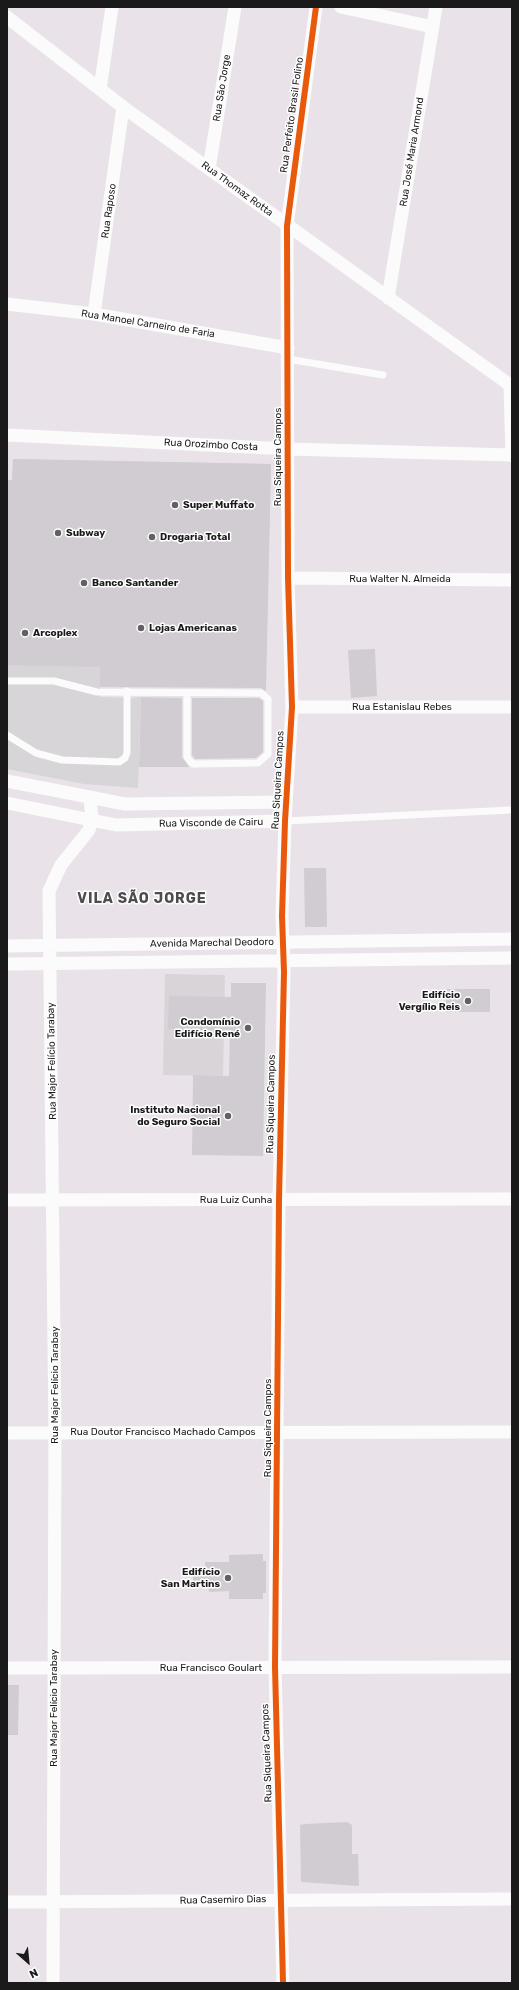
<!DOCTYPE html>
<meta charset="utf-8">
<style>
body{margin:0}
#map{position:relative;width:519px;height:1990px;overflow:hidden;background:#e9e3e9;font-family:Rubik,sans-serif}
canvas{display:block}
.frame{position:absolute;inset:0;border:8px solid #1a1a1a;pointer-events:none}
.north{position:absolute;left:8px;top:1942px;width:40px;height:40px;-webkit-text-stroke:3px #fff;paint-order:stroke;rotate:153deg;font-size:11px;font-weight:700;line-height:16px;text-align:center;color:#1a1a1a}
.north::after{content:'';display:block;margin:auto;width:14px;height:18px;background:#1a1a1a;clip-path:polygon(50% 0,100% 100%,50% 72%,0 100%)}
</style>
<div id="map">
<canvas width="519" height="1990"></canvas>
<div class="frame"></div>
<div class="north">N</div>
</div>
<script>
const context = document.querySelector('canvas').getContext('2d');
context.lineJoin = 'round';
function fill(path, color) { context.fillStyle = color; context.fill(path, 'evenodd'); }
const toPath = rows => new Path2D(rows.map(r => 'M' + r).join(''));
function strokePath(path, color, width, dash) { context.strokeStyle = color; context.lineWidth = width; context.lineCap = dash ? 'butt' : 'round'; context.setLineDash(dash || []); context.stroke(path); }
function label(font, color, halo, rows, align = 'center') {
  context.font = font + ' Rubik,sans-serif'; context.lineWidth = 3; context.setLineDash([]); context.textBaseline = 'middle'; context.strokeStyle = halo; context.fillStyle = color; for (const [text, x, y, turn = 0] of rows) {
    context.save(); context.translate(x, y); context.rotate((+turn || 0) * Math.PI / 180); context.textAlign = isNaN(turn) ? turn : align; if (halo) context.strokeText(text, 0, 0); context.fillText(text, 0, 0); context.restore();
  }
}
const residential = toPath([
 [165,974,225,975,223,1076,163,1075]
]);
const parking = toPath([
 [13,459,271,464,266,670,100,667,100,697,141,698,138,788,84,784,7,769,7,480,12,480]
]);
const building = toPath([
 [13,459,271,464,266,691,261,688,100,687,100,667,7,665,7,480,12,480],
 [375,649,377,696,351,698,348,650],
 [132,697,182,698,182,757,189,767,139,767,141,698],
 [192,698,259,698,263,701,263,752,256,758,195,759,192,755],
 [304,868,326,868,327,927,305,927],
 [231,983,266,983,263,1156,192,1155,193,1075,229,1076,230,1030,168,1029,169,996,231,997],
 [446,989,490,989,490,1012,446,1012],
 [263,1554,263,1561,266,1561,266,1593,263,1593,263,1599,229,1599,229,1591,209,1592,208,1585,193,1585,193,1570,205,1570,205,1562,229,1562,229,1555],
 [7,1685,19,1685,18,1735,7,1735],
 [347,1822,352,1825,352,1854,358,1854,359,1886,301,1882,300,1825,305,1824]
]);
const service = toPath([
 [288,359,383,375],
 [7,681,54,681,97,692,261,693,268,699,268,754,258,763,193,764,190,761,187,757,187,694],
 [7,735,36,753,62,760,119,762,125,758,127,753,127,691],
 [285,821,512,810]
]);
const minor = toPath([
 [341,7,433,27],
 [7,17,123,107,510,385,512,456],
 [100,89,112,7],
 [209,169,235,7],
 [388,298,436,7],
 [7,304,94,314,288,348],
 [94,314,123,107],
 [7,435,288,449,512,455],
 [288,578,512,580],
 [292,707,512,707],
 [7,781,125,804,286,802],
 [7,803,116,825,285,821],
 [7,946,512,939],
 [7,964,512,958],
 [7,1200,512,1199],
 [7,1433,512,1432],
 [7,1668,512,1667],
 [7,1902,512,1899],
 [53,1983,55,1432,49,891,61,865,89,830,92,819,90,799],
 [283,1983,275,1667,279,1200,284,972,282,916,285,821,292,707,288,578,287,226,316,7]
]);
const cycleway = toPath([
 [283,1983,275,1667,279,1200,284,972,282,916,285,821,292,707,288,578,287,226,316,7]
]);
const markers = [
 [175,505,4,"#626062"],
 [58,533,4,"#626062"],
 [152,537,4,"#626062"],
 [84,583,4,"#626062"],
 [141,628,4,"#626062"],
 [25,633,4,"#626062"],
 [468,1001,4,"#626062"],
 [248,1028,4,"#626062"],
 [228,1116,4,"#626062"],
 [228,1578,4,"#626062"]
];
const streetNames = [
 ["Rua São Jorge",222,88,-81],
 ["Rua Perfeito Brasil Folino",292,115,-82],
 ["Rua José Maria Armond",412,152,-81],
 ["Rua Thomaz Rotta",237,189,36],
 ["Rua Raposo",109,211,-82],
 ["Rua Manoel Carneiro de Faria",148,324,9],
 ["Rua Orozimbo Costa",211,445,3],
 ["Rua Siqueira Campos",278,457,-90],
 ["Rua Walter N. Almeida",400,579],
 ["Rua Estanislau Rebes",402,707],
 ["Rua Siqueira Campos",278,780,-87],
 ["Rua Visconde de Cairu",211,823,-1],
 ["Avenida Marechal Deodoro",212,943,-1],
 ["Rua Major Felício Tarabay",52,1061,-91],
 ["Rua Siqueira Campos",271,1104,-89],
 ["Rua Luiz Cunha",236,1200],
 ["Rua Major Felício Tarabay",55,1385,-90],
 ["Rua Siqueira Campos",268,1428,-90],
 ["Rua Doutor Francisco Machado Campos",163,1432],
 ["Rua Francisco Goulart",211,1668],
 ["Rua Major Felício Tarabay",54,1708,-90],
 ["Rua Siqueira Campos",267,1753,-92],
 ["Rua Casemiro Dias",223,1900,-1]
];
const poiNames = [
 ["Super Muffato",183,505],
 ["Subway",66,533],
 ["Drogaria Total",160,537],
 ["Banco Santander",92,583],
 ["Lojas Americanas",149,628],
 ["Arcoplex",33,633],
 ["Edifício",460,995,"right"],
 ["Vergílio Reis",460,1007,"right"],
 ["Condomínio",240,1022,"right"],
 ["Edifício René",240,1034,"right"],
 ["Instituto Nacional",220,1110,"right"],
 ["do Seguro Social",220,1122,"right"],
 ["Edifício",220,1572,"right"],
 ["San Martins",220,1584,"right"]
];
const districtNames = [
 ["VILA SÃO JORGE",142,899]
];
fill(residential, '#d8d4d8');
fill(parking, '#d7d5d7');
fill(building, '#d0ccd2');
strokePath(service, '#fcfbfc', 7);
strokePath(minor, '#fcfbfc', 13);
strokePath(cycleway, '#e8590c', 6);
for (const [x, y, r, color] of markers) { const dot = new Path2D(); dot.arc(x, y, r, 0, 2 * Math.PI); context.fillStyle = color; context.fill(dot); strokePath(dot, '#fff', 1.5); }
label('10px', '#1a1a1a', '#fff', streetNames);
label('bold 10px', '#1a1a1a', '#fff', poiNames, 'left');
context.letterSpacing = '1px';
label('bold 14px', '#4d4d4d', '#fff', districtNames);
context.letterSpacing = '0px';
</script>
